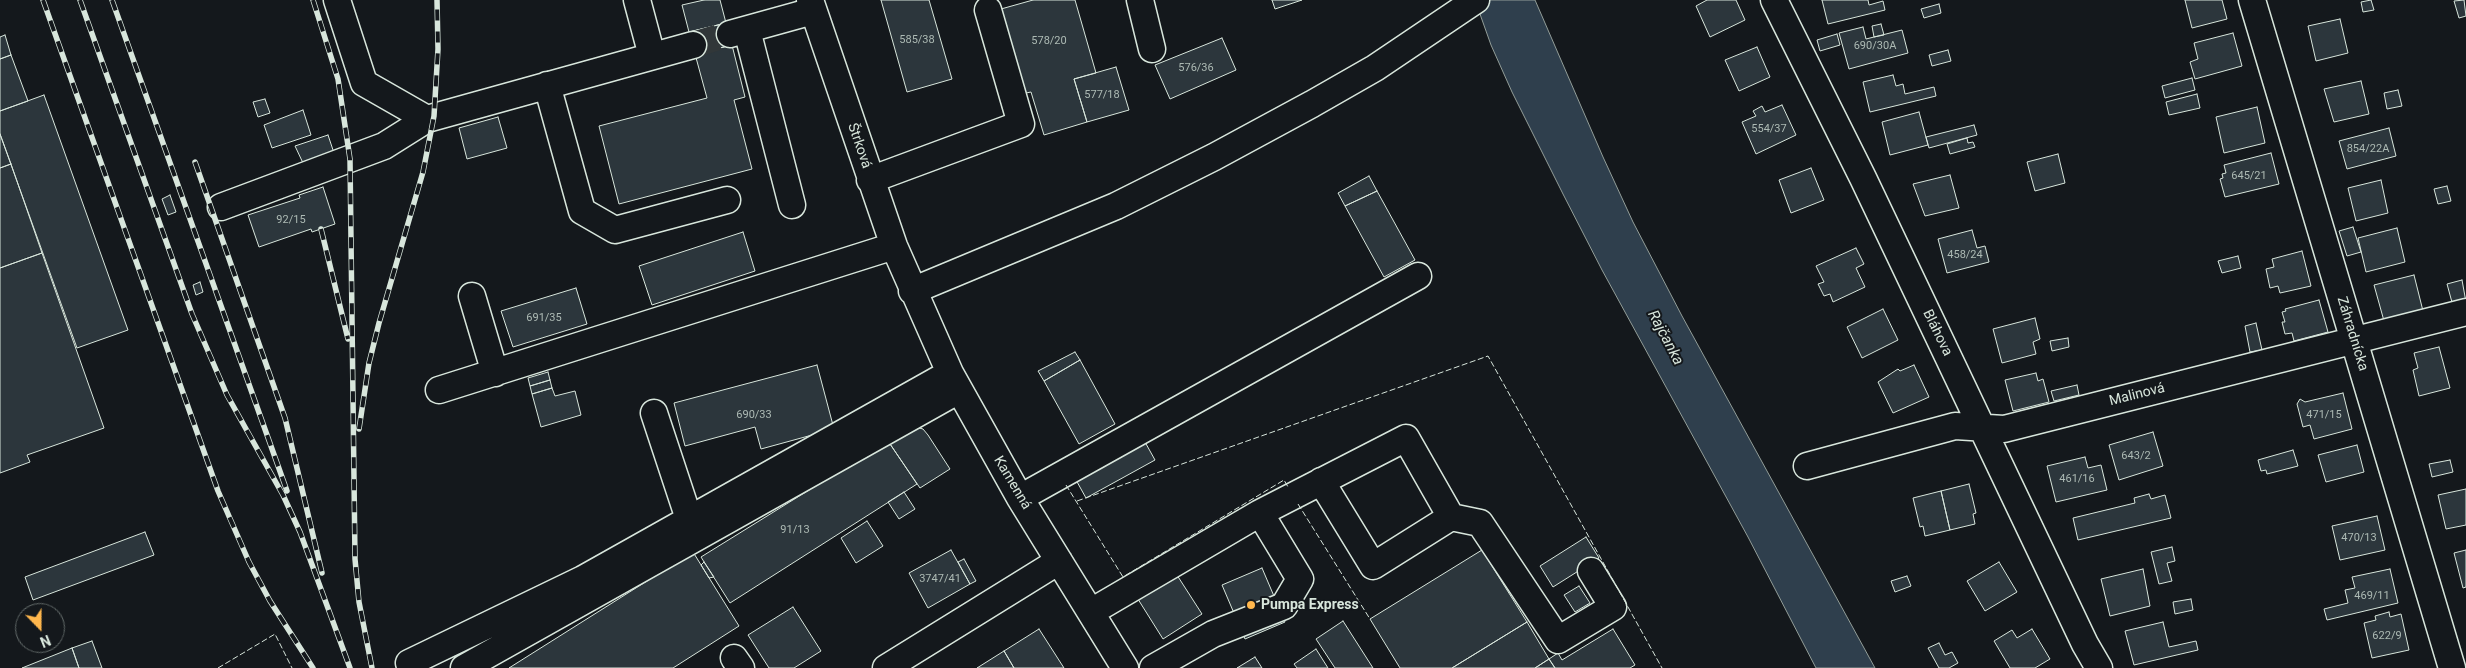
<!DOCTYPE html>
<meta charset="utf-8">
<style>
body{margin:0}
#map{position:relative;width:2466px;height:668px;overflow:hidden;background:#14181c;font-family:Roboto,sans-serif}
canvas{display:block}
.north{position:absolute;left:15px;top:603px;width:50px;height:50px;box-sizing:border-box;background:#14181c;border:1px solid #626a69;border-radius:50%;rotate:158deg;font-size:14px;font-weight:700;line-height:20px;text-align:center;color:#d8e6dc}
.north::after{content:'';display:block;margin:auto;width:18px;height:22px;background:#ffb74d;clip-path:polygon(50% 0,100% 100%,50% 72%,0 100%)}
</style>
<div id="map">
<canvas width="2466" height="668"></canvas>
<div class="north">N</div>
</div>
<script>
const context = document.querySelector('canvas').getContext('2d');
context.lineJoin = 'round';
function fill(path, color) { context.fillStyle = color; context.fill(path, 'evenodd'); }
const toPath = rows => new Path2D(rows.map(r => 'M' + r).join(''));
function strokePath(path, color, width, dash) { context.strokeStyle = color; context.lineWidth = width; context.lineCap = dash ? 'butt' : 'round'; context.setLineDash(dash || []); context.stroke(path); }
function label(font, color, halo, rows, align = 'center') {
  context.font = font + ' Roboto,sans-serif'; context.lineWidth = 4; context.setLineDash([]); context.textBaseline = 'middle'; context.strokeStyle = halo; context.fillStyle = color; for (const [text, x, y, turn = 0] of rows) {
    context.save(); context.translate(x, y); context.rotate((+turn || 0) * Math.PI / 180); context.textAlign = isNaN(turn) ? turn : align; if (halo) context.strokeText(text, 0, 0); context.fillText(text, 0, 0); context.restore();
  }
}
const water = toPath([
 [1475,0,1535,0,1603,157,1633,222,1682,316,1875,668,1816,668,1748,537,1602,270,1563,194,1512,92,1491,45,1475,0]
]);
const building = toPath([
 [704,0,720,0,726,23,689,32,682,5,704,0],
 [881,0,929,0,952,79,907,92,881,0],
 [1033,0,1075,0,1096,73,1074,79,1087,122,1044,135,1031,92,1026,93,1001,9,1033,0],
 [1272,0,1302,0,1275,9,1272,0],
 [1707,0,1736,0,1745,20,1710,37,1696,6,1707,0],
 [1822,0,1868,0,1869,5,1883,1,1885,10,1828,24,1822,0],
 [2185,0,2222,0,2227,19,2192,28,2185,0],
 [2371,0,2374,10,2363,12,2361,2,2371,0],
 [2464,0,2466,16,2459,18,2454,1,2464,0],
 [1939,4,1941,13,1924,18,1921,9,1939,4],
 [2340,19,2348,53,2316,61,2308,26,2340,19],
 [726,23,732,45,695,54,689,32,726,23],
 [1881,24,1884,35,1874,37,1872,26,1881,24],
 [1863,27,1866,39,1902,30,1908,53,1849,69,1839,33,1863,27],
 [2233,33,2242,66,2195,79,2190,62,2198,59,2194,43,2233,33],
 [1837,34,1840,45,1820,51,1817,40,1837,34],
 [5,35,11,55,0,59,0,37,5,35],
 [1222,38,1236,70,1170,99,1155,65,1222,38],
 [732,45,745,97,734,100,752,169,619,204,599,126,707,98,695,54,732,45],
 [1757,47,1770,77,1739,91,1725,60,1757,47],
 [1948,50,1951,61,1932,66,1929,55,1948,50],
 [11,55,28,101,0,111,0,59,11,55],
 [1116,67,1129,110,1087,122,1074,79,1116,67],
 [1893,75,1896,86,1903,84,1905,94,1934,87,1936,96,1870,112,1863,82,1893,75],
 [2192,78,2195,90,2165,98,2162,86,2192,78],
 [2361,81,2369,114,2334,122,2324,89,2361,81],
 [2398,90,2402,106,2387,109,2384,93,2398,90],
 [2197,94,2200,108,2169,115,2166,102,2197,94],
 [44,95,128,330,77,348,0,134,0,111,44,95],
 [265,99,270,113,258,117,253,102,265,99],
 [1782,105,1796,135,1756,154,1742,122,1756,116,1753,111,1762,106,1765,112,1782,105],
 [2257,107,2265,143,2224,153,2216,117,2257,107],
 [303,110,311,135,272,148,264,125,303,110],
 [1919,112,1928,145,1890,155,1882,122,1919,112],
 [498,117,507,148,467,159,459,128,498,117],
 [1974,125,1977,135,1929,148,1926,137,1974,125],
 [2389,128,2396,156,2347,169,2339,141,2389,128],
 [0,134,11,164,0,168,0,134],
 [328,135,334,153,303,163,295,146,328,135],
 [1967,138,1968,143,1973,142,1975,147,1950,154,1947,144,1967,138],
 [2271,153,2279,184,2225,197,2220,179,2223,178,2222,174,2226,173,2224,165,2271,153],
 [2058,154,2065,183,2035,191,2027,162,2058,154],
 [11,164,42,253,0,268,0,168,11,164],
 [1811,168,1824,200,1791,213,1779,180,1811,168],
 [1950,175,1959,208,1925,216,1913,184,1950,175],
 [1369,176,1377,191,1345,206,1338,193,1369,176],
 [2381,180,2388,213,2356,221,2348,188,2381,180],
 [2447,186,2451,201,2438,204,2434,189,2447,186],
 [323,187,335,224,312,232,311,229,259,247,248,215,300,198,299,195,323,187],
 [1377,191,1415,260,1384,277,1345,206,1377,191],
 [170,195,176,212,168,215,162,199,170,195],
 [2353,227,2361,252,2347,256,2339,231,2353,227],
 [2397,228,2405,262,2366,272,2358,238,2397,228],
 [1972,230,1977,248,1985,246,1989,262,1947,273,1938,239,1972,230],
 [743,232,755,271,652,305,639,266,743,232],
 [1856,248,1864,264,1856,268,1865,287,1833,302,1830,294,1824,296,1818,284,1824,282,1816,266,1856,248],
 [2302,251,2311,286,2280,293,2278,286,2270,288,2266,269,2274,267,2272,259,2302,251],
 [42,253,104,428,27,455,30,462,0,473,0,268,42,253],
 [2238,256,2241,268,2222,273,2218,261,2238,256],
 [2414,275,2423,311,2384,321,2374,285,2414,275],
 [2462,280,2466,302,2453,306,2447,284,2462,280],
 [200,282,203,292,196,295,193,285,200,282],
 [576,288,587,324,513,347,501,311,576,288],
 [2319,300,2328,332,2294,341,2292,333,2285,334,2282,322,2285,322,2282,312,2286,311,2285,309,2319,300],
 [1883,309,1898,340,1862,358,1847,327,1883,309],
 [2035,318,2040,339,2033,342,2036,354,2002,363,1993,329,2035,318],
 [2256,323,2262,350,2250,352,2245,326,2256,323],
 [2068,338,2069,347,2052,351,2050,341,2068,338],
 [2439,347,2450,388,2419,396,2413,370,2418,368,2414,353,2439,347],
 [1075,352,1080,360,1044,381,1038,371,1075,352],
 [1080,360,1115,424,1079,444,1044,381,1080,360],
 [817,365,834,429,761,449,755,427,685,446,674,403,817,365],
 [1914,365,1929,397,1893,413,1878,382,1898,369,1900,371,1914,365],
 [548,372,550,380,530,386,528,378,548,372],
 [2036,373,2038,381,2043,379,2049,402,2013,411,2005,380,2036,373],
 [550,380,552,388,532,394,530,386,550,380],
 [2077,385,2079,395,2054,401,2051,391,2077,385],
 [552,388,555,396,575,391,581,415,541,427,532,394,552,388],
 [2343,393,2352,429,2314,439,2310,425,2303,427,2297,404,2300,399,2305,402,2343,393],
 [912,426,923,429,928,435,950,469,920,488,888,441,912,426],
 [2153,432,2163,466,2119,480,2109,445,2153,432],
 [888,441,917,484,730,603,701,557,888,441],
 [1145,442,1155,460,1086,498,1076,480,1145,442],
 [2357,445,2364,472,2326,482,2318,455,2357,445],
 [2293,450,2298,466,2267,474,2266,470,2261,471,2258,460,2293,450],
 [2085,457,2088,468,2101,465,2107,490,2056,502,2047,466,2085,457],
 [2450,460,2453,472,2432,477,2429,464,2450,460],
 [1969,484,1976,513,1973,514,1975,524,1950,530,1941,491,1969,484],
 [2466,489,2466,525,2446,529,2438,495,2466,489],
 [1941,491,1950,530,1925,536,1923,526,1920,527,1913,498,1941,491],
 [904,492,915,509,899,519,888,502,904,492],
 [2149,494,2151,499,2165,495,2171,518,2078,540,2073,518,2135,503,2134,498,2149,494],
 [2377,516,2385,550,2340,560,2332,526,2377,516],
 [867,521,883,546,856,563,841,538,867,521],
 [145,532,154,555,33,600,25,577,145,532],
 [1586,537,1599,558,1553,587,1540,566,1586,537],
 [2172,547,2175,561,2167,563,2172,581,2159,584,2151,552,2172,547],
 [951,550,970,584,928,608,909,573,951,550],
 [1482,550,1527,622,1452,668,1400,668,1370,619,1482,550],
 [2466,550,2466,587,2463,588,2454,553,2466,550],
 [693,552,739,626,673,668,509,668,693,552],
 [964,559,976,581,970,584,958,562,964,559],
 [704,562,714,577,709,578,701,565,704,562],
 [1999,562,2017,592,1985,611,1967,581,1999,562],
 [1262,568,1285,622,1245,639,1222,585,1262,568],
 [2143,569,2150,606,2110,616,2101,579,2143,569],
 [2390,569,2398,603,2327,620,2324,609,2348,603,2345,590,2355,588,2352,577,2390,569],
 [1175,572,1202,614,1163,639,1136,596,1175,572],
 [1907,576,1911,586,1895,592,1891,581,1907,576],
 [1579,586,1590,603,1575,612,1564,595,1579,586],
 [2191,599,2193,610,2175,614,2173,602,2191,599],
 [793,607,821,651,794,668,769,668,748,635,793,607],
 [2389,612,2390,617,2401,614,2409,650,2372,658,2364,623,2376,620,2375,616,2389,612],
 [1343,621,1373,668,1335,668,1316,639,1343,621],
 [1527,622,1549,659,1535,668,1452,668,1527,622],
 [2163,622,2169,647,2196,641,2198,650,2134,665,2125,631,2163,622],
 [1039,629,1064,668,1014,668,1004,651,1039,629],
 [1613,629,1635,665,1630,668,1555,668,1549,659,1558,653,1562,660,1613,629],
 [2032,629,2050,659,2035,668,2010,668,1994,641,2012,630,2017,638,2032,629],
 [92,641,102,668,79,668,72,648,92,641],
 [1939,643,1945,655,1952,652,1958,663,1949,668,1939,668,1928,648,1939,643],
 [72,648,79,668,22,668,72,648],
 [1316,649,1328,668,1297,668,1294,664,1316,649],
 [1004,651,1014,668,977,668,1004,651],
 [1255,657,1262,668,1237,668,1255,657],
 [1549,659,1555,668,1535,668,1549,659]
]);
const minorTunnel = toPath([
 [693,45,729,34]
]);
const minor = toPath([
 [337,0,364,83,427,119],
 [637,0,652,56],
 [810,0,894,246,950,373,1020,498,1125,668],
 [1140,0,1152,49],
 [1774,0,1863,178,2085,644,2099,668],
 [2252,0,2452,668],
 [747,30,792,205],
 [730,34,813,11],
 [547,85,582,211,615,230,727,200],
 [870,180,1021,124,988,10],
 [221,207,384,146,427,119,693,45],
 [912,291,1116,206,1214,157,1312,104,1375,68,1476,0],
 [472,296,495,373],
 [439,390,894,246],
 [654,413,689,519],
 [1807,466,1955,426,2004,429,2466,312],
 [1321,481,1373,566,1451,517],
 [1020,498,1418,276],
 [1091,612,1260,513,1406,438,1451,517,1480,523,1558,640,1613,607,1591,571],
 [734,658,741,668],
 [409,663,583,579,950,373],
 [464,668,959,390],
 [886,668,1059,561],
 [1153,668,1213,634,1284,606,1300,579,1260,513]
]);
const rail = toPath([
 [43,0,218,491,249,562,270,601,313,668],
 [80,0,192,314,227,395,283,495,300,532,350,668],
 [112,0,287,491],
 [313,0,338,79,350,159,355,559,359,602,372,668],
 [195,162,285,418,322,573],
 [321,229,348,339],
 [359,429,369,363,379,323,423,172,434,116,438,49,437,0]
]);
const fence = toPath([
 [1066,485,1123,577,1284,480,1288,487],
 [1077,501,1488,356,1662,668],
 [1298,504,1370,619],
 [218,668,275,634,292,668]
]);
const markers = [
 [1251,605,5,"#ffb74d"]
];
const numberNames = [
 ["585/38",917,40],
 ["578/20",1049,41],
 ["690/30A",1875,46],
 ["576/36",1196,68],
 ["577/18",1102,95],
 ["554/37",1769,129],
 ["854/22A",2368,149],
 ["645/21",2249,176],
 ["92/15",291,220],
 ["458/24",1965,255],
 ["691/35",544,318],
 ["690/33",754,415],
 ["471/15",2324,415],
 ["643/2",2136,456],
 ["461/16",2077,479],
 ["91/13",795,530],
 ["470/13",2359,538],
 ["3747/41",940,579],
 ["469/11",2372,596],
 ["622/9",2387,636]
];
const streetNames = [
 ["Štrková",859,146,71],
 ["Bláhova",1937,333,64],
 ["Záhradnícka",2352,334,73],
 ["Malinová",2137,395,-14],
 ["Kamenná",1012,483,59]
];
const poiNames = [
 ["Pumpa Express",1261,605]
];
const waterNames = [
 ["Rajčanka",1665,338,62]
];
fill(water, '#2f3f4d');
strokePath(water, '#939e99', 1);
fill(building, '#2c363c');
strokePath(building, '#d8e6dc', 1);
strokePath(minorTunnel, '#313739', 26, [26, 13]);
strokePath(minor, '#d8e6dc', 29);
strokePath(minor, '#14181c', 26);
strokePath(rail, '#d8e6dc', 5.5);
strokePath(rail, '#14181c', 4, [11]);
strokePath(fence, '#d8e6dc', 1, [6, 2.5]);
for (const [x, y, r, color] of markers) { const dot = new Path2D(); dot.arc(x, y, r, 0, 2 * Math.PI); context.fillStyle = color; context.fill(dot); strokePath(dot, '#14181c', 2); }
label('11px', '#adbab4', null, numberNames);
label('14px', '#d8e6dc', '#14181c', streetNames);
label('bold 14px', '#d8e6dc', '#14181c', poiNames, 'left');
label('italic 15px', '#d8e6dc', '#14181c', waterNames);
</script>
